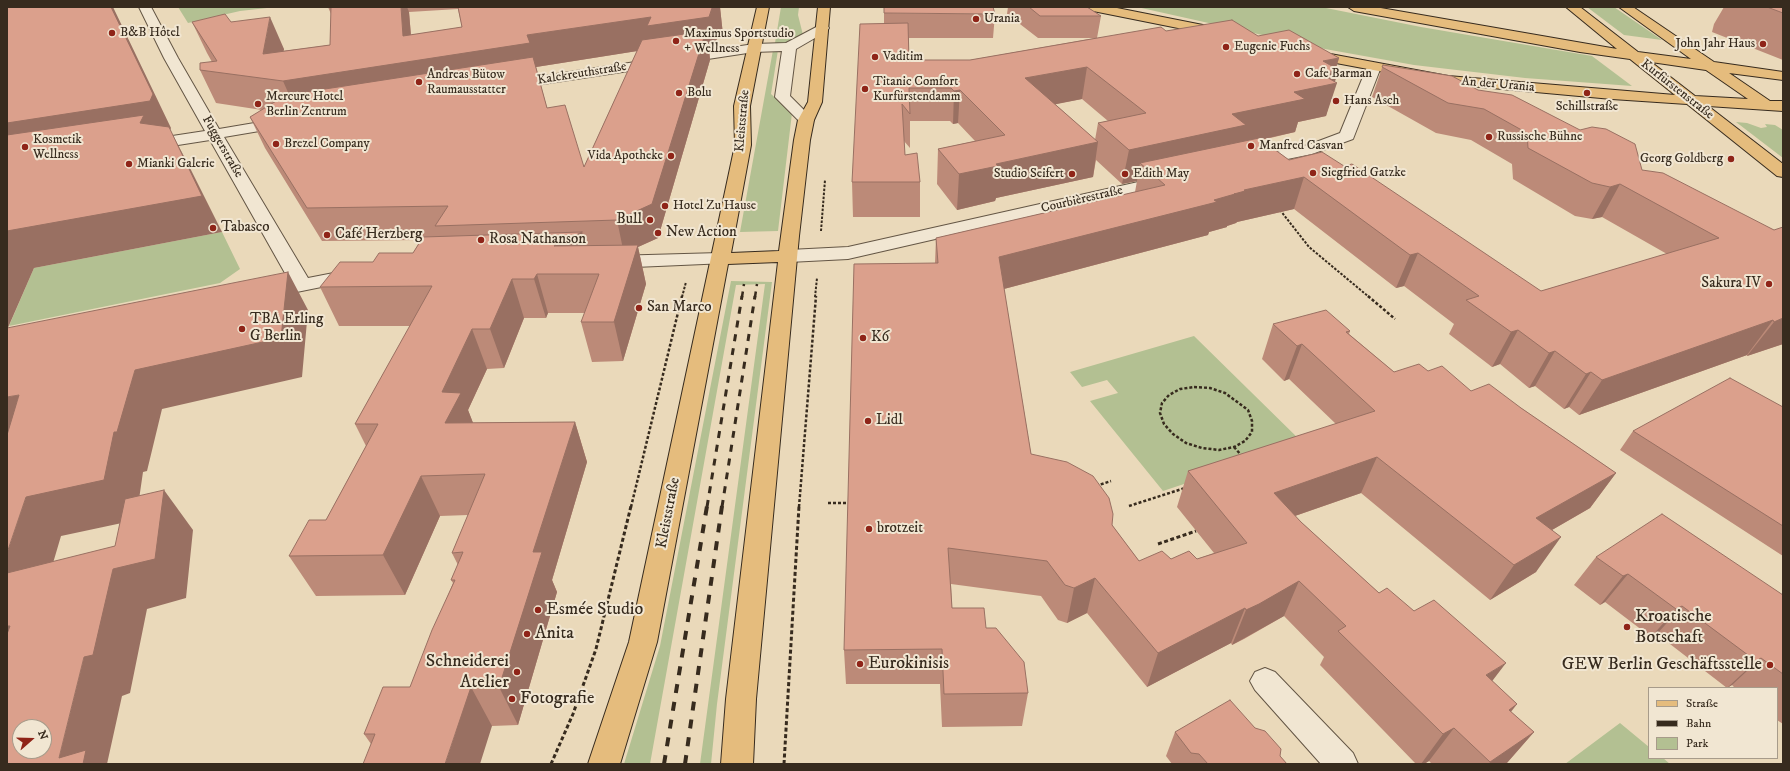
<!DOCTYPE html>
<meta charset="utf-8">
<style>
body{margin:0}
#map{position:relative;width:1790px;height:771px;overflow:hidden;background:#ead9ba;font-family:"IM FELL DW Pica",serif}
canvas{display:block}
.frame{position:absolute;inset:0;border:8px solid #372b1e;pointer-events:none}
.legend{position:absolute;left:1648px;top:687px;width:130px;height:72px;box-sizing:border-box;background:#f1e6d2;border:1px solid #a79b8a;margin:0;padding:5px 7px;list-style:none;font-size:12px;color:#372b1e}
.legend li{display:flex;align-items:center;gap:8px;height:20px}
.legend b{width:20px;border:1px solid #a79b8a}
.north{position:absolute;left:12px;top:719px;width:40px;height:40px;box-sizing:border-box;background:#f1e6d2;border:1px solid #a79b8a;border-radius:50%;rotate:70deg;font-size:11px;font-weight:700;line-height:16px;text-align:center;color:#372b1e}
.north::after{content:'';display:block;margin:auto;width:14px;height:18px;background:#8f2418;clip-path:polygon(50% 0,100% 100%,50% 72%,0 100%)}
</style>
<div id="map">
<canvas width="1790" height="771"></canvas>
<div class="frame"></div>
<ul class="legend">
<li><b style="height:5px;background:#e5bc7d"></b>Straße</li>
<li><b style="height:5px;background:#372b1e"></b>Bahn</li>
<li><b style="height:11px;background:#b3c092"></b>Park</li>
</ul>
<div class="north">N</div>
</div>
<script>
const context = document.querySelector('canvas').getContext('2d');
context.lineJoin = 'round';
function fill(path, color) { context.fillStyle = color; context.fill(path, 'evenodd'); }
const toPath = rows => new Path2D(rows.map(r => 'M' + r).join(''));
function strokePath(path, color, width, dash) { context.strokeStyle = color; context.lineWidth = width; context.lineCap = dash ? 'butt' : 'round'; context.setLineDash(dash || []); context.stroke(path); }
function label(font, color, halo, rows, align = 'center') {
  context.font = font + ' "IM FELL DW Pica",serif'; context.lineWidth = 4; context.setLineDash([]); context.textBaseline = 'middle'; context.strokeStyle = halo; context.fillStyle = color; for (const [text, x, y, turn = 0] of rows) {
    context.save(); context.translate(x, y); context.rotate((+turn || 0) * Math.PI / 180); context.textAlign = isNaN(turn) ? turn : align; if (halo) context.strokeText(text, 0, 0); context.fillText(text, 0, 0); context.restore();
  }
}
const green = toPath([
 [178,7,276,7,240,11,188,23],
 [781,7,799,7,798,15,803,35,788,44,775,43],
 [1137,7,1321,7,1421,27,1592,56,1632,86,1525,78,1414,65,1325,49],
 [1587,7,1614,7,1662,40,1624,35],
 [773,50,778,50,771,94,792,113,778,231,740,232],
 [1736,122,1747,123,1761,128,1767,127,1765,124,1775,125,1783,130,1783,158],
 [222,232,240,269,220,283,9,326,34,268],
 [731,281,772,282,717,704,711,764,700,764,765,284,736,285,650,764,624,764,660,646],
 [1194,336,1304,444,1163,491,1090,401,1118,393,1107,380,1082,387,1070,372],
 [1620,723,1649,747,1649,758,1663,758,1670,764,1565,764]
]);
const pathFar2 = toPath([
 [1280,210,1309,247,1369,297],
 [821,231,825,180],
 [682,297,686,282],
 [815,297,817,278]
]);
const pathFar1 = toPath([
 [1368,296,1395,319],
 [1194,387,1210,388,1225,393,1248,410,1252,421,1252,432,1245,441,1234,447,1219,450,1202,448,1186,443,1173,434,1164,424,1160,413,1162,403,1169,395,1180,389,1194,387],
 [1234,447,1242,456],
 [1096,486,1111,481],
 [828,503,851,503],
 [1129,506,1185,488],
 [631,507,682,296],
 [799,507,816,296]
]);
const path = toPath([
 [1158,544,1196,531],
 [551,764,573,714,596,649,631,506],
 [784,764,799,506]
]);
const minor = toPath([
 [139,7,151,7,178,58,219,129,284,118,289,120,292,123,289,126,224,137,308,278,354,269,361,271,364,275,361,279,267,298,260,296,257,292,260,288,290,282,210,140,146,150,140,148,138,145,140,142,146,140,205,131,164,58,139,7],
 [822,24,827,25,829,28,827,31,796,49,790,96,814,120,811,123,806,125,801,123,775,97,782,51,754,52,510,89,505,88,503,85,505,82,510,81,754,44,786,43,822,24],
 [1374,63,1379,64,1381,67,1353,139,1312,154,1253,166,1247,164,1245,161,1247,158,1308,145,1340,133,1367,67,1369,64,1374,63],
 [1165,176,1171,177,1173,181,1171,185,848,259,789,262,782,260,780,256,782,252,789,250,848,247,1165,176],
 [720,253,727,255,729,259,727,263,612,268,605,266,603,262,605,258,612,256,720,253],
 [1265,668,1275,672,1353,753,1358,764,1321,764,1255,690,1250,681,1255,672,1265,668]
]);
const major = toPath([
 [757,7,769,7,750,106,751,145,731,253,779,251,794,140,798,120,808,102,818,7,830,7,822,102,814,120,810,140,799,236,756,699,753,764,721,764,726,699,778,262,728,264,657,642,620,764,588,764,629,642,735,145,734,106,757,7],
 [1087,7,1112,7,1223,29,1228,30,1230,33,1228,36,1223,37,1093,11,1087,7],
 [1348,7,1375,7,1617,49,1566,7,1580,7,1638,52,1691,59,1619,7,1633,7,1714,62,1783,72,1783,80,1729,73,1770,101,1783,101,1783,111,1708,106,1783,164,1783,177,1777,176,1687,104,1612,99,1448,84,1304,57,1302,54,1304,51,1309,50,1448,76,1675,95,1630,59,1580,52,1354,11,1348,7],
 [1651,62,1706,70,1748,99,1695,96,1651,62]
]);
const railFar2 = toPath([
 [742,297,744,284],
 [755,297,757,284]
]);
const railFar1 = toPath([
 [707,507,742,296],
 [722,507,755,296]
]);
const rail = toPath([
 [664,764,707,506],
 [685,764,722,506]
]);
const wall = toPath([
 [328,7,720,7,723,35,716,40,713,49,709,49,710,60,658,238,638,247,646,284,623,361,592,362,581,322,585,313,548,313,546,318,524,318,504,368,487,369,468,410,473,423,575,422,587,462,552,580,557,592,518,725,492,726,371,744,364,734,410,687,453,583,451,580,458,565,452,553,468,515,440,516,405,595,316,596,289,556,326,520,366,446,355,424,410,326,339,326,320,287,373,262,413,253,421,240,322,241,265,148,250,117,262,110,216,103,200,70,212,62,207,53,192,22,231,22,284,49,283,51,330,45,331,14],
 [458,9,462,27,411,35,409,12],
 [637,51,584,167,547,108,536,67],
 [1008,7,1087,7,1101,16,1097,38,1166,31,1258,36,1339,58,1336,68,1335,82,1326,116,1298,122,1295,132,1262,140,1289,160,1344,166,1541,291,1667,254,1602,217,1592,219,1575,216,1513,179,1512,164,1471,140,1436,133,1372,97,1383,65,1478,90,1642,170,1774,230,1783,344,1747,356,1747,355,1579,415,1569,407,1564,409,1535,386,1529,388,1500,364,1492,367,1449,334,1454,324,1404,286,1396,288,1294,209,1237,222,1236,223,1227,226,1227,227,1209,232,1208,235,1004,289,1031,454,1112,525,1139,561,1171,559,1197,559,1214,553,1177,507,1188,471,1336,424,1289,379,1284,381,1262,359,1273,324,1350,331,1349,334,1394,372,1428,371,1471,391,1521,408,1616,473,1590,508,1552,530,1536,572,1490,600,1361,493,1295,516,1301,522,1379,593,1492,681,1517,704,1511,712,1534,732,1506,764,1432,764,1429,761,1424,764,1416,764,1320,665,1324,657,1284,616,1244,639,1232,645,1231,643,1147,687,1087,613,1067,623,1058,620,1041,596,951,584,952,608,986,628,1028,693,1022,726,942,727,940,684,846,684,844,650,935,263,936,238,1135,192,1137,181,1122,184,1096,160,1093,177,996,198,995,201,957,210,937,184,938,149,975,141,958,123,953,124,950,121,910,121,910,148,904,141,905,155,920,182,920,217,853,217,852,182,884,24,884,13,995,14,993,38,909,38,909,60,970,60,1095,38,1038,38,1007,14],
 [1082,99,1108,121,1098,123,1095,140,1055,104],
 [1724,7,1783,7,1783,60,1712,32,1714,24],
 [1783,407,1783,556,1620,450,1633,431],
 [1596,557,1783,595,1783,724,1777,720,1777,688,1735,688,1732,685,1727,688,1657,634,1651,637,1605,602,1600,605,1574,585],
 [1175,732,1280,756,1287,764,1172,764,1166,756]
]);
const shadedWall = toPath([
 [111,7,113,7,171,128,170,130,187,162,222,232,34,268,7,330,7,123],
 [401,7,407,7,409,12,413,61,527,35,712,8,715,7,720,7,723,35,716,40,713,49,709,49,710,60,658,238,638,247,646,284,623,361,614,322,624,254,617,220,650,49,536,67,298,115,283,81,403,36],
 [270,17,284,49,279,80,263,54],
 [1339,58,1335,71,1339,70,1334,84,1337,83,1326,116,1298,122,1295,132,1241,144,1140,163,1137,181,1122,184,1129,150,1294,92,1323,61],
 [1087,67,1082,99,1022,111,1025,78],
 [960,90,958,123,953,124,954,91],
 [1098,142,1093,177,996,198,995,201,957,210,959,174,996,164],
 [1304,177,1294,209,1237,222,1236,223,1227,226,1227,227,1209,232,1208,235,996,291,999,257,1214,200,1244,190],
 [1620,184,1602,217,1592,219,1610,187],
 [582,232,592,270,554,246],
 [1418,253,1404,286,1396,288,1410,255],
 [288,272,308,310,302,377,162,409,147,471,143,472,136,520,61,536,38,614,7,582,7,553,26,497,114,432,135,370],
 [537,274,548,313,546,318,534,279],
 [512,279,524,318,504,368,490,329],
 [1783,318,1783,344,1747,356,1774,322],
 [1773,320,1747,355,1579,415,1602,380],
 [472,329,487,369,468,410,477,433,445,423,442,392],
 [1518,330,1500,364,1492,367,1511,332],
 [1302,344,1289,379,1284,381,1297,346],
 [1555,351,1535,386,1529,388,1549,353],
 [1591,372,1569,407,1564,409,1586,374],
 [19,395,7,444,7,397],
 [575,422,587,462,552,580,557,592,518,725,499,687,533,552],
 [1377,457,1361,493,1260,528,1274,493],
 [1616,473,1590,508,1512,553,1536,518],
 [421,476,440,516,405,595,383,555],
 [164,490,193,530,186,598,147,609,130,693,122,696,107,764,66,764,59,758,84,657,113,569],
 [1561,537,1536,572,1490,600,1514,565],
 [1628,574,1605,602,1600,605,1623,576],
 [1095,578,1087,613,1067,623,1074,588],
 [1299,581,1284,616,1232,645,1246,610],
 [1682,606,1657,634,1651,637,1676,609],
 [1245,608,1231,643,1147,687,1158,653],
 [7,626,10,626,7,676],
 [1761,658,1732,685,1727,688,1756,661],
 [1506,663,1480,697,1486,675],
 [471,687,492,726,480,764,445,764],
 [1517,704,1490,737,1509,710],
 [1454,728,1429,761,1424,764,1421,764,1443,734],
 [1534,732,1506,764,1489,764,1490,762]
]);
const building = toPath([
 [7,7,111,7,153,94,150,101,7,123,7,7],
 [331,7,401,7,403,36,462,27,458,7,715,7,712,8,709,17,647,26,651,17,527,35,530,43,283,81,200,70,200,63,217,61,192,22,225,14,231,22,270,17,263,54,330,45,331,7],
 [884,7,993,7,995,14,884,13,884,7],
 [1029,7,1087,7,1101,16,1040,16,1029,7],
 [1767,7,1783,7,1783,13,1767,7],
 [1232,20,1258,36,1289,30,1339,58,1323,61,1339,70,1321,74,1337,83,1294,92,1305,99,1232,114,1246,125,1129,150,1098,123,1146,113,1087,67,1025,78,1098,142,996,164,998,166,959,174,938,149,1005,135,960,90,954,91,951,88,909,88,910,114,902,104,905,155,917,153,920,182,852,182,860,24,908,23,909,60,970,60,1161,27,1166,31,1232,20],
 [706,31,652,204,617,220,435,226,448,206,307,208,250,117,286,95,533,57,547,108,565,105,584,167,642,40,706,31],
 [1383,65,1452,76,1478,90,1512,95,1580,130,1592,127,1606,129,1635,144,1642,170,1663,173,1774,230,1783,227,1783,318,1774,322,1773,320,1602,380,1591,372,1586,374,1555,351,1549,353,1518,330,1511,332,1466,300,1479,296,1418,253,1410,255,1304,177,1244,190,1245,191,1234,194,1235,194,1214,200,1217,202,999,257,1031,454,1067,462,1093,476,1109,498,1113,514,1112,525,1139,561,1162,551,1171,559,1189,551,1197,559,1247,543,1188,471,1375,411,1302,344,1297,346,1273,324,1326,310,1350,331,1346,332,1394,372,1419,364,1428,371,1442,366,1471,391,1489,384,1521,408,1616,473,1536,518,1561,537,1514,565,1377,457,1274,493,1301,522,1379,593,1387,588,1414,611,1434,600,1506,663,1486,675,1517,704,1509,710,1534,732,1490,762,1454,728,1443,734,1338,631,1346,626,1299,581,1259,604,1246,610,1245,608,1158,653,1095,578,1074,588,1065,585,1047,561,948,548,952,608,984,608,986,628,996,628,1024,662,1028,693,944,694,942,649,844,650,854,264,938,263,936,238,1165,185,1140,163,1259,138,1289,160,1322,152,1344,166,1352,164,1541,291,1719,238,1620,184,1610,187,1592,183,1528,148,1527,133,1484,109,1448,103,1382,67,1383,65],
 [144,115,140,123,169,127,202,196,7,231,7,135,144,115],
 [582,232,554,246,638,245,614,322,581,322,599,274,537,274,534,279,512,279,490,329,472,329,442,392,461,393,445,423,575,422,533,552,542,552,499,687,471,687,445,764,363,764,375,734,364,734,383,687,410,687,432,630,455,580,451,580,463,552,452,553,485,474,421,476,383,555,289,556,309,520,326,520,378,424,355,424,432,286,320,287,340,262,373,262,379,253,413,253,423,237,582,232],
 [288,272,281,338,135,370,117,432,114,432,104,480,26,497,7,553,7,435,19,395,7,397,7,328,288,272],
 [1730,378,1783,407,1783,526,1633,431,1730,378],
 [164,490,155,559,113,569,93,655,84,657,59,758,86,750,83,764,7,764,7,634,10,626,7,626,7,573,115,546,125,499,164,490],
 [20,727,44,727,44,751,20,751,20,727],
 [1662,514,1783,595,1783,674,1761,658,1756,661,1682,606,1676,609,1628,574,1623,576,1596,557,1662,514],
 [1230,700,1255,728,1265,731,1281,749,1280,756,1287,764,1208,764,1199,754,1191,753,1175,732,1230,700]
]);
const markers = [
 [976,19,4,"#8f2418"],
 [112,33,4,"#8f2418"],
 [676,41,4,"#8f2418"],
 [1763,44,4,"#8f2418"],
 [1226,47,4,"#8f2418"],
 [875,57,4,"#8f2418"],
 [1297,74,4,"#8f2418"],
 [419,82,4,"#8f2418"],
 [865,89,4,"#8f2418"],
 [679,93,4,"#8f2418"],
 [1587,93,4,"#8f2418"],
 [1336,101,4,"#8f2418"],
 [258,104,4,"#8f2418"],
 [1489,137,4,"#8f2418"],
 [276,144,4,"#8f2418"],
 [1251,146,4,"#8f2418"],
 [25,147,4,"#8f2418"],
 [671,156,4,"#8f2418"],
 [1731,159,4,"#8f2418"],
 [129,164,4,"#8f2418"],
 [1313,173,4,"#8f2418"],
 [1072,174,4,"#8f2418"],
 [1125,174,4,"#8f2418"],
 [665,206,4,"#8f2418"],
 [650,220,4,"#8f2418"],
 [213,228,4,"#8f2418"],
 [658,233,4,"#8f2418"],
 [327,235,4,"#8f2418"],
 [481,240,4,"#8f2418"],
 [1769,284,4,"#8f2418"],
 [639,308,4,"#8f2418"],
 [242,329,4,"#8f2418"],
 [863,338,4,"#8f2418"],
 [868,421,4,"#8f2418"],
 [869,529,4,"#8f2418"],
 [538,610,4,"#8f2418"],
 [1627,627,4,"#8f2418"],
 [527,634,4,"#8f2418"],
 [860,664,4,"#8f2418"],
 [1770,665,4,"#8f2418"],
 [517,672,4,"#8f2418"],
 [512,699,4,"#8f2418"]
];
const farPoinames = [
 ["Urania",984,19],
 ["B&B Hôtel",120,33],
 ["Maximus Sportstudio",684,34],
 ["+ Wellness",684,49],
 ["John Jahr Haus",1755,44,"right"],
 ["Eugenie Fuchs",1234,47],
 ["Vaditim",883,57],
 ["Cafe Barman",1305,74],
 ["Andreas Bütow",427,75],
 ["Raumausstatter",427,90],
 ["Titanic Comfort",873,82],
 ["Kurfürstendamm",873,97],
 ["Bolu",687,93],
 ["Mercure Hotel",266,97],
 ["Berlin Zentrum",266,112],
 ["Hans Asch",1344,101],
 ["Schillstraße",1587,107,"center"],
 ["Russische Bühne",1497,137],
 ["Kosmetik",33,140],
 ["Wellness",33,155],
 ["Brezel Company",284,144],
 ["Manfred Casvan",1259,146],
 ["Vida Apotheke",663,156,"right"],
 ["Georg Goldberg",1723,159,"right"],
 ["Mianki Galerie",137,164],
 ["Siegfried Gatzke",1321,173],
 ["Studio Seifert",1064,174,"right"],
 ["Edith May",1133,174],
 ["Hotel Zu Hause",673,206]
];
const farStreetnames = [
 ["Kalckreuthstraße",582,74,-9],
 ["An der Urania",1498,85,5],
 ["Kurfürstenstraße",1677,90,38],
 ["Kleiststraße",743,121,-85],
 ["Fuggerstraße",222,147,60],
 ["Courbièrestraße",1082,200,-13]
];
const poiNames = [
 ["Bull",642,220,"right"],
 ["Tabasco",221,228],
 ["New Action",666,233],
 ["Café Herzberg",335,235],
 ["Rosa Nathanson",489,240],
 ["Sakura IV",1761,284,"right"],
 ["San Marco",647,308],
 ["TBA Erling",250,320],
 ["G Berlin",250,337],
 ["K6",871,338],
 ["Lidl",876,421],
 ["brotzeit",877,529]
];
const streetNames = [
 ["Kleiststraße",669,513,-79]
];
const nearPoinames = [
 ["Esmée Studio",546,610],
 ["Kroatische",1635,617],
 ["Botschaft",1635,638],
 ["Anita",535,634],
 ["Schneiderei",509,662,"right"],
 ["Atelier",509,683,"right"],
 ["Eurokinisis",868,664],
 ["GEW Berlin Geschäftsstelle",1762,665,"right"],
 ["Fotografie",520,699]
];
fill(green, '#b3c092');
strokePath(minor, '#645645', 2);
strokePath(major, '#372b1e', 2);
strokePath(pathFar2, '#372b1e', 2, [2.5, 1.5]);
strokePath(pathFar1, '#372b1e', 2.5, [3, 2]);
strokePath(path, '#372b1e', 3, [4, 2.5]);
fill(minor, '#f1e6d2');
fill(major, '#e5bc7d');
strokePath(railFar2, '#372b1e', 2.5, [5.5, 5.5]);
strokePath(railFar1, '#372b1e', 3, [7, 7]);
strokePath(rail, '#372b1e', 4, [9, 9]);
fill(wall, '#bc8a78');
fill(shadedWall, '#997062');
fill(building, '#dba08c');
strokePath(building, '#997062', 1);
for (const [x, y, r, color] of markers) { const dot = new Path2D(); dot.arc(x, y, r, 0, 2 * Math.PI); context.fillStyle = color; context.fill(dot); strokePath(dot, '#f1e6d2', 1.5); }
label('13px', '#372b1e', '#f1e6d2', farPoinames, 'left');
label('13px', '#372b1e', '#f1e6d2', farStreetnames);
label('15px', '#372b1e', '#f1e6d2', poiNames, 'left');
label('15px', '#372b1e', '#f1e6d2', streetNames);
label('18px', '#372b1e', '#f1e6d2', nearPoinames, 'left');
</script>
